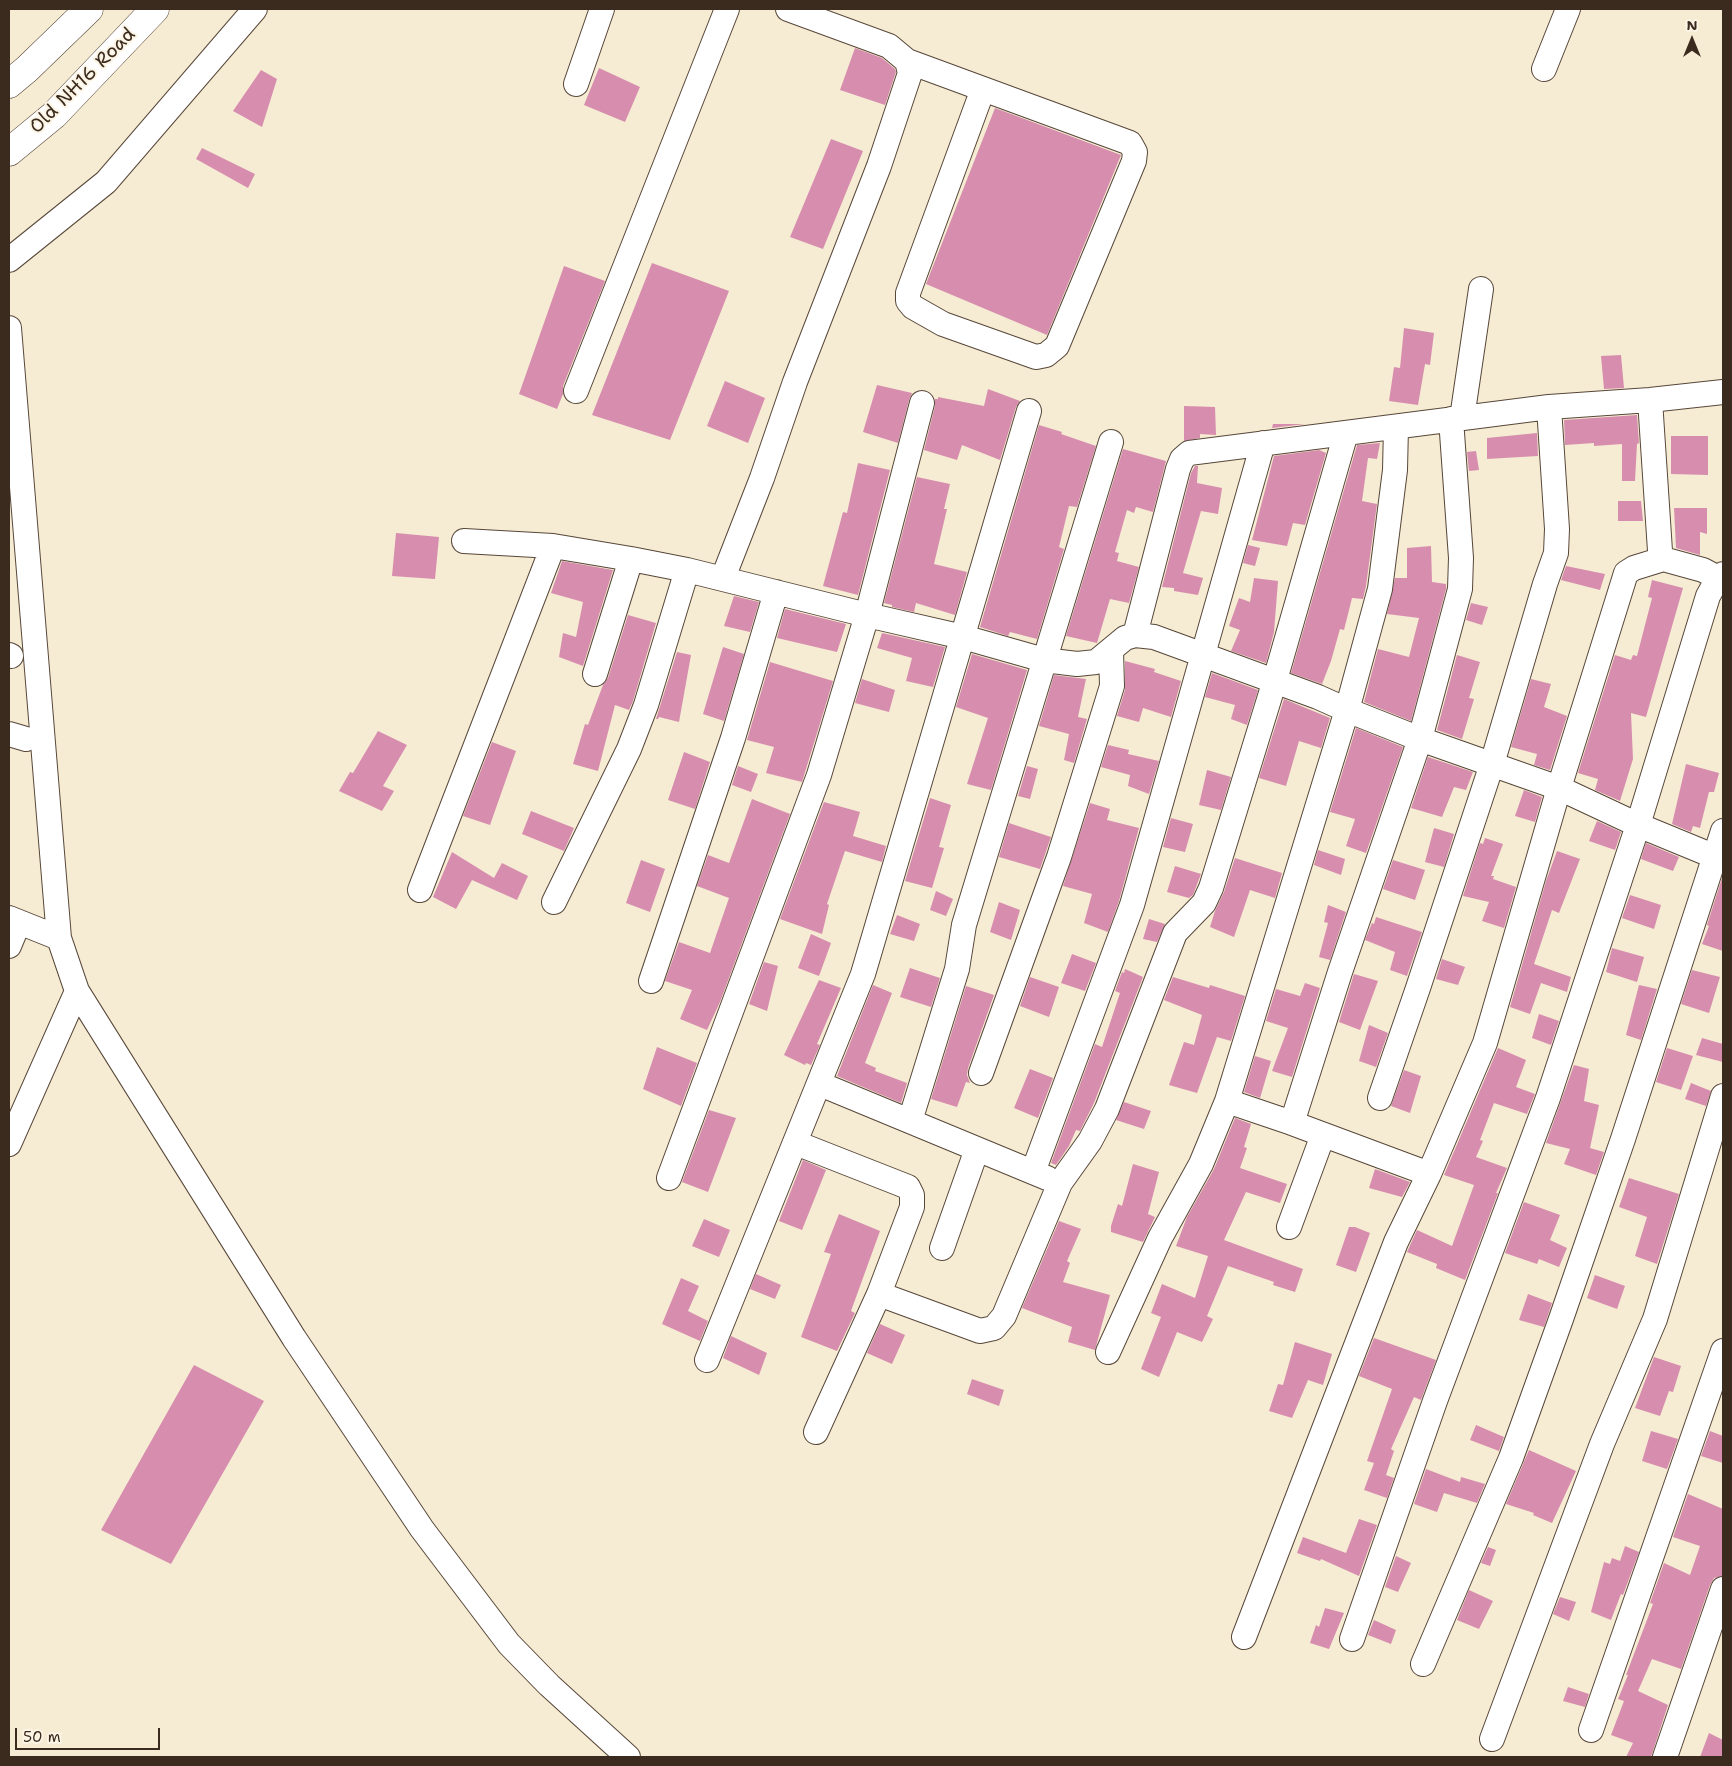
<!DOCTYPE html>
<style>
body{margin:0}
#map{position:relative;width:1732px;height:1766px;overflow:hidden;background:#f6ebd3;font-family:"Shantell Sans",sans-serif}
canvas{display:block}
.frame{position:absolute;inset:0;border:10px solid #3b2a1e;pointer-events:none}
.north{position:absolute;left:1667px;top:15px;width:50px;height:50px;-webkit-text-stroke:4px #fcf5e5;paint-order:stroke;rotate:0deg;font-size:14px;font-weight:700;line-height:20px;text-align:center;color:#3b2a1e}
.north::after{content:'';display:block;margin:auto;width:18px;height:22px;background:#3b2a1e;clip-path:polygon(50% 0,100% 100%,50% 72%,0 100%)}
.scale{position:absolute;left:15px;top:1728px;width:145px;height:22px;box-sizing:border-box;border:2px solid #3b2a1e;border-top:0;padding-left:6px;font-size:15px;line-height:18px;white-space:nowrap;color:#3b2a1e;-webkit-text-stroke:4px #fcf5e5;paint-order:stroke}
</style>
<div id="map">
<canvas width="1732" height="1766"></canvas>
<div class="frame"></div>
<div class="north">N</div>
<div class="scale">50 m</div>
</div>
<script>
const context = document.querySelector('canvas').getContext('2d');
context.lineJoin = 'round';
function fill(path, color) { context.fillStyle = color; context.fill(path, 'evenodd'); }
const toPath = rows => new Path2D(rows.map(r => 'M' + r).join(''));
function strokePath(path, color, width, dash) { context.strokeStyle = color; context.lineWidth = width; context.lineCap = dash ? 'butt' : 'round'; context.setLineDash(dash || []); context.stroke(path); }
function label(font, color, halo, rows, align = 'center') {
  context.font = font + ' "Shantell Sans",sans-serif'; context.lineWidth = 4; context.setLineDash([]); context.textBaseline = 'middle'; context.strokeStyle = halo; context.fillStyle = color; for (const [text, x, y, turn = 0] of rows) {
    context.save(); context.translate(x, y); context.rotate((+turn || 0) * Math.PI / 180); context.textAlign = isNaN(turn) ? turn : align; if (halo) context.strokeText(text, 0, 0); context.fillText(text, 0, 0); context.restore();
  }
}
const building = toPath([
 [855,48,882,58,895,69,896,72,885,105,840,90],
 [599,68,640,87,625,122,584,105],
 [261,70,277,79,262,127,233,111],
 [995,108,1121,155,1047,335,926,284],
 [831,139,863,151,823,249,790,237],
 [202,148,255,174,248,188,196,159],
 [652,263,729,291,670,440,592,415],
 [564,266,605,281,563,386,563,394,557,409,519,394],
 [1404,328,1434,333,1430,365,1425,364,1418,405,1389,401,1394,367,1400,368],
 [1621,355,1624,388,1604,389,1601,356],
 [725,381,765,398,748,443,707,426],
 [877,385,912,393,909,400,898,443,863,432],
 [988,389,1020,401,1016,407,1000,460,962,445,957,460,924,450,935,406,935,399,938,399,938,397,984,406],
 [1184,406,1215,407,1216,435,1200,434,1200,438,1184,441],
 [1637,415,1639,443,1637,444,1635,481,1622,481,1622,444,1594,446,1594,443,1565,445,1564,420],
 [1273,424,1305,424,1272,428],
 [1039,425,1062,432,1061,434,1096,446,1077,507,1069,506,1059,547,1064,549,1037,639,1010,632,1008,636,980,627],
 [1537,433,1538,456,1487,459,1487,438],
 [1671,436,1708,436,1708,475,1671,474],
 [1380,443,1377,459,1368,458,1362,501,1377,504,1366,586,1363,599,1352,598,1344,630,1340,629,1331,661,1322,684,1291,673,1357,445],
 [1123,449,1166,461,1153,512,1136,507,1134,513,1127,510,1115,552,1119,553,1117,561,1139,567,1129,603,1110,599,1097,643,1066,636],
 [1319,450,1326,453,1305,525,1293,523,1287,546,1252,540,1274,456],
 [1476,451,1479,470,1469,471,1467,452],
 [858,463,890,470,858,595,823,586,843,512,847,513],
 [1195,466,1198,466,1197,483,1222,488,1218,514,1201,511,1183,573,1203,578,1198,595,1174,591,1174,588,1162,587,1191,473],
 [917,477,950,484,944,509,947,509,934,564,967,572,955,615,916,603,914,612,892,607,892,605,884,603],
 [1618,501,1641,501,1643,521,1618,521],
 [1674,508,1707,508,1707,534,1700,532,1700,555,1676,548],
 [396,533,439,537,435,579,392,576],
 [1248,545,1260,548,1255,566,1243,563],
 [1431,546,1432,582,1446,584,1446,589,1411,721,1364,702,1378,649,1409,657,1419,618,1387,614,1395,578,1407,578,1407,548],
 [562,561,613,570,583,666,559,657,563,633,576,637,583,602,551,593],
 [1566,566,1605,574,1600,590,1561,580],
 [1254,578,1278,581,1274,632,1266,663,1231,651,1240,630,1229,626,1239,598,1250,602],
 [1652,580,1683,588,1646,717,1631,713,1633,759,1620,801,1595,790,1598,779,1578,773,1615,655,1631,660,1633,655,1637,656,1652,598,1648,597],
 [734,596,759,602,750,632,724,626],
 [1471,603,1488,607,1482,625,1466,620],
 [785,609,846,624,837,652,777,638],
 [628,615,656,623,633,701,629,710,615,705,598,771,573,764,585,724,588,725,603,685,608,678],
 [882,633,945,647,933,687,906,681,912,658,877,648],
 [723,647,744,654,724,721,703,714],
 [677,652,691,655,679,722,659,717,658,719,656,719],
 [972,654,1027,670,991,790,967,784,988,718,956,707],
 [1457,655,1480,662,1469,698,1474,699,1462,739,1437,730],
 [1125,661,1155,669,1154,672,1181,681,1171,717,1143,708,1139,722,1117,716,1125,690],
 [770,662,833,681,802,782,766,773,774,747,747,740],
 [1212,673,1258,690,1247,725,1231,719,1235,705,1205,697],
 [1054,675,1086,679,1078,717,1087,719,1074,763,1064,760,1069,734,1039,726],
 [862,679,895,690,889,712,855,703],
 [1531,679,1551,684,1544,707,1567,716,1550,770,1534,765,1537,754,1511,747],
 [1284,699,1330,718,1321,748,1299,741,1286,786,1259,778],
 [1356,728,1403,747,1366,853,1346,846,1355,819,1330,812],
 [378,731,407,745,383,786,394,791,382,811,339,791,350,772,353,773],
 [492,742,516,751,490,825,463,816],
 [1108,745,1129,750,1128,754,1159,761,1149,794,1128,786,1130,775,1101,767],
 [684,752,710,762,695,809,668,800],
 [1428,757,1473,772,1466,790,1454,787,1442,817,1411,808],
 [1686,764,1719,773,1714,792,1709,792,1700,828,1693,826,1691,832,1672,824],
 [738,766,758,774,751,792,732,785],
 [1027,766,1038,769,1030,799,1018,796],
 [1207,770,1231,777,1221,810,1199,805],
 [1524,790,1542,797,1535,822,1515,816],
 [930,798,951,805,939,847,944,848,932,888,905,881],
 [752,799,790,814,720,1002,707,1030,680,1019,692,990,665,981,679,942,710,953,729,898,697,886,708,855,729,863],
 [824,802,860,812,853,836,886,846,882,862,845,851,827,904,829,905,822,934,780,919],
 [1090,803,1110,809,1107,820,1139,828,1119,901,1108,932,1084,923,1092,894,1063,886],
 [531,811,574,828,564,851,522,834],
 [1171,818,1193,824,1185,852,1163,847],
 [1597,821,1621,832,1615,850,1589,841],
 [1009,823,1051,837,1040,869,999,857],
 [1434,828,1454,834,1444,867,1425,862],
 [1485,838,1503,844,1491,876,1494,876,1493,879,1516,887,1504,928,1482,921,1489,902,1463,896,1480,843,1483,844],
 [1646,843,1679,857,1673,871,1641,859],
 [1318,850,1345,859,1341,875,1314,865],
 [1557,851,1580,859,1559,913,1552,910,1534,964,1571,977,1567,992,1541,983,1530,1014,1510,1007,1546,881],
 [452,852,494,878,502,863,528,876,517,900,472,880,456,909,433,897],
 [1235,858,1282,873,1275,898,1250,890,1234,937,1210,927,1215,911,1224,892],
 [641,860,665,869,650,912,626,903],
 [1393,860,1425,870,1415,900,1383,889],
 [1175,866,1201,874,1193,895,1189,898,1167,892],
 [1722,878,1723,878,1723,951,1702,944,1709,926,1707,925],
 [936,891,953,899,946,916,930,910],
 [1630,895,1661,905,1654,929,1622,918],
 [999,902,1020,910,1011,940,990,932],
 [1328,905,1346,912,1330,960,1319,957,1328,923,1324,922],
 [897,915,920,924,914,941,890,934],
 [1376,917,1422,932,1407,976,1390,970,1395,952,1365,940,1372,923,1374,924],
 [1149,919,1165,924,1157,942,1143,939],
 [811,934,831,943,819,976,798,968],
 [1612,948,1644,957,1637,982,1606,972],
 [1072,954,1096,963,1085,991,1061,983],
 [1442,959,1465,967,1458,985,1436,979],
 [764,962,778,966,767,1011,749,1004],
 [910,968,940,978,931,1007,900,997],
 [1125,969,1143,977,1094,1103,1080,1131,1076,1130,1069,1146,1056,1165,1051,1163,1095,1044,1102,1047,1120,993,1115,991,1122,972,1124,973],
 [1692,970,1720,977,1709,1013,1681,1004],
 [1354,974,1378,981,1360,1030,1339,1022],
 [1030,977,1059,987,1049,1017,1020,1006],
 [1173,977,1209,988,1210,985,1245,996,1231,1041,1217,1037,1197,1093,1169,1085,1184,1042,1194,1045,1202,1015,1164,1000],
 [819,980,841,988,817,1044,820,1045,811,1065,806,1063,805,1065,784,1055],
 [1305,983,1320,988,1292,1077,1272,1071,1288,1028,1266,1021,1276,989,1300,996],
 [873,985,892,993,865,1063,876,1068,875,1071,907,1083,901,1103,837,1076],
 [1639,985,1657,989,1641,1040,1626,1035],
 [966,986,994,995,968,1068,967,1075,970,1083,966,1082,957,1107,931,1099],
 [1539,1014,1559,1021,1551,1045,1532,1038],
 [1369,1025,1388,1033,1376,1067,1359,1061],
 [1702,1038,1723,1044,1723,1062,1696,1055],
 [657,1047,697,1063,681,1106,643,1089],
 [1498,1048,1526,1060,1516,1087,1535,1094,1527,1114,1494,1103,1480,1140,1483,1141,1476,1157,1507,1168,1496,1193,1498,1193,1465,1280,1436,1268,1437,1264,1407,1252,1417,1230,1452,1246,1474,1185,1444,1175],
 [1667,1048,1693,1056,1681,1090,1656,1082],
 [1255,1056,1271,1061,1260,1098,1244,1092],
 [1574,1065,1589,1069,1584,1101,1599,1105,1590,1148,1604,1152,1596,1175,1564,1164,1570,1149,1546,1143],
 [1030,1069,1053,1078,1038,1118,1014,1108],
 [1404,1070,1421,1076,1410,1113,1391,1106],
 [1691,1083,1711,1091,1706,1106,1685,1099],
 [1124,1102,1151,1111,1144,1129,1116,1120],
 [709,1110,736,1118,708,1192,682,1182],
 [1235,1118,1251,1124,1244,1147,1247,1148,1240,1168,1287,1184,1280,1203,1246,1192,1224,1240,1303,1269,1295,1292,1273,1285,1274,1282,1228,1266,1207,1316,1213,1319,1202,1342,1177,1332,1159,1377,1141,1369,1161,1317,1151,1313,1162,1284,1195,1298,1208,1256,1176,1246,1187,1217,1214,1169],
 [803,1160,826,1170,802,1230,779,1221],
 [1133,1164,1159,1172,1148,1214,1155,1217,1143,1242,1111,1232,1111,1226,1118,1204,1122,1206],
 [1375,1169,1410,1182,1402,1197,1369,1188],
 [1629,1178,1679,1194,1657,1264,1635,1256,1647,1217,1619,1207],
 [1524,1202,1560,1215,1550,1240,1567,1248,1559,1267,1539,1259,1537,1264,1505,1253],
 [839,1214,880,1231,851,1311,855,1313,837,1351,801,1337,831,1254,824,1252],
 [704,1219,730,1230,719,1257,692,1246],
 [1059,1221,1081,1229,1067,1261,1070,1263,1063,1282,1110,1295,1095,1350,1068,1342,1072,1327,1022,1308],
 [1349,1227,1355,1227,1370,1233,1356,1272,1336,1265],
 [756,1274,781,1285,775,1299,750,1289],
 [1595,1275,1625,1286,1617,1309,1587,1298],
 [681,1278,699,1286,688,1311,708,1321,700,1341,662,1324],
 [1528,1294,1552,1303,1544,1327,1519,1320],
 [880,1324,905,1335,892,1364,867,1353],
 [731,1336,767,1353,759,1375,723,1358],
 [1374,1338,1436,1360,1421,1400,1414,1397,1391,1449,1394,1451,1386,1475,1394,1478,1387,1498,1364,1490,1374,1463,1367,1461,1392,1389,1359,1376],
 [1295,1342,1332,1354,1323,1385,1308,1380,1292,1418,1269,1411,1278,1384,1283,1385],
 [1654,1357,1681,1366,1673,1392,1669,1391,1660,1416,1635,1408],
 [194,1365,264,1401,171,1564,101,1530],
 [972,1379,1004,1390,999,1406,967,1394],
 [1476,1425,1504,1437,1499,1451,1470,1440],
 [1651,1431,1678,1439,1667,1469,1642,1461],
 [1710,1431,1723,1436,1723,1463,1701,1456],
 [1529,1450,1576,1471,1552,1523,1533,1515,1534,1513,1506,1504],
 [1426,1469,1460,1482,1461,1477,1485,1484,1477,1503,1444,1493,1437,1512,1414,1504],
 [1688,1494,1723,1509,1723,1576,1714,1578,1710,1585,1681,1669,1652,1659,1638,1691,1668,1705,1651,1757,1626,1757,1633,1743,1611,1735,1624,1701,1618,1699,1628,1675,1626,1675,1653,1604,1650,1603,1664,1563,1690,1575,1700,1546,1673,1537],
 [1359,1519,1377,1525,1359,1576,1321,1559,1320,1561,1297,1553,1303,1537,1346,1553],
 [1625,1546,1639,1552,1623,1595,1621,1594,1611,1620,1591,1612,1604,1562,1610,1564,1612,1558,1620,1561],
 [1488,1547,1496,1550,1490,1566,1481,1563],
 [1396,1556,1411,1563,1398,1592,1385,1587],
 [1469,1590,1493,1601,1479,1629,1457,1620],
 [1560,1597,1576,1602,1569,1621,1553,1614],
 [1325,1608,1344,1613,1329,1649,1310,1643,1316,1625,1319,1627],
 [1374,1620,1396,1630,1391,1644,1368,1635],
 [1568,1687,1589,1694,1585,1707,1563,1701],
 [1709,1733,1723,1740,1723,1757,1700,1757]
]);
const minor = toPath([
 [907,61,1130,143,1135,152,1134,161,1057,346,1046,355,1036,357,943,324,913,307,908,301,908,293,983,89],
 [1544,69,1568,9],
 [576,84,602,9],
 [9,260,106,182,255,9],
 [9,328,59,938,77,991,294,1338,422,1529,509,1644,549,1685,628,1757],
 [576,391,727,9],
 [1650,400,1660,551,1663,559,1703,570,1718,578],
 [1462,418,1481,289],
 [464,541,553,546,631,559,687,570,867,615,963,637,1044,660,1077,664,1096,662,1125,638,1135,635,1154,637,1318,697,1347,710,1420,739,1559,788,1638,825,1723,860],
 [723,578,762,478,795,382,879,166,910,73,907,61,889,46,788,9],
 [1135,635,1178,469,1182,459,1189,453,1549,407,1650,400,1723,392],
 [9,655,11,656],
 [595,674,631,559],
 [9,734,26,739],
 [420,890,553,546],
 [554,902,629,749,646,705,687,570],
 [9,918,59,938],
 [9,946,19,922],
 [651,981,733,738,776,592],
 [981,1073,1059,857,1112,686,1111,650],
 [820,1084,1047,1178],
 [1380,1098,1418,988,1492,764,1545,584,1556,553,1557,529,1549,407],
 [1227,1101,1292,1123,1429,1174],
 [910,1121,957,969,964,925,1111,442],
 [1292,1123,1340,972,1420,739,1460,589,1461,558,1451,419],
 [796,1143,908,1187,912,1195,912,1207,879,1294,816,1432],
 [9,1144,77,991],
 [1033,1172,1132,905,1263,443],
 [669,1178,819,775,867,615,922,403],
 [1289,1227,1323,1135],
 [942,1248,977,1149],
 [879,1294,980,1331,994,1328,1004,1316,1060,1183,1090,1141,1107,1109,1175,933,1204,903,1211,888,1275,680,1346,433],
 [1108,1352,1160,1238,1201,1164,1227,1101,1347,710,1380,589,1395,470,1396,427],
 [707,1360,863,974,1029,411],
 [1244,1637,1396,1242,1429,1174,1485,1043,1559,788,1626,573,1634,568,1663,559],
 [1352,1639,1435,1401,1548,1098,1638,825,1708,596,1718,578,1723,574],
 [1423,1664,1511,1458,1561,1319,1623,1139,1723,831],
 [1591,1730,1723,1351],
 [1492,1739,1602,1444,1655,1319,1723,1096],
 [1665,1757,1723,1589]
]);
const major = toPath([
 [9,84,27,69,89,9],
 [9,152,54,115,155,9]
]);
const streetNames = [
 ["Old NH16 Road",83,81,-45]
];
fill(building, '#d78eae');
strokePath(minor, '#574739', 26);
strokePath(major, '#574739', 29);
strokePath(minor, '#fff', 24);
strokePath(major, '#fff', 28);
label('19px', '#3b2a1e', '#fcf5e5', streetNames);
</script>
